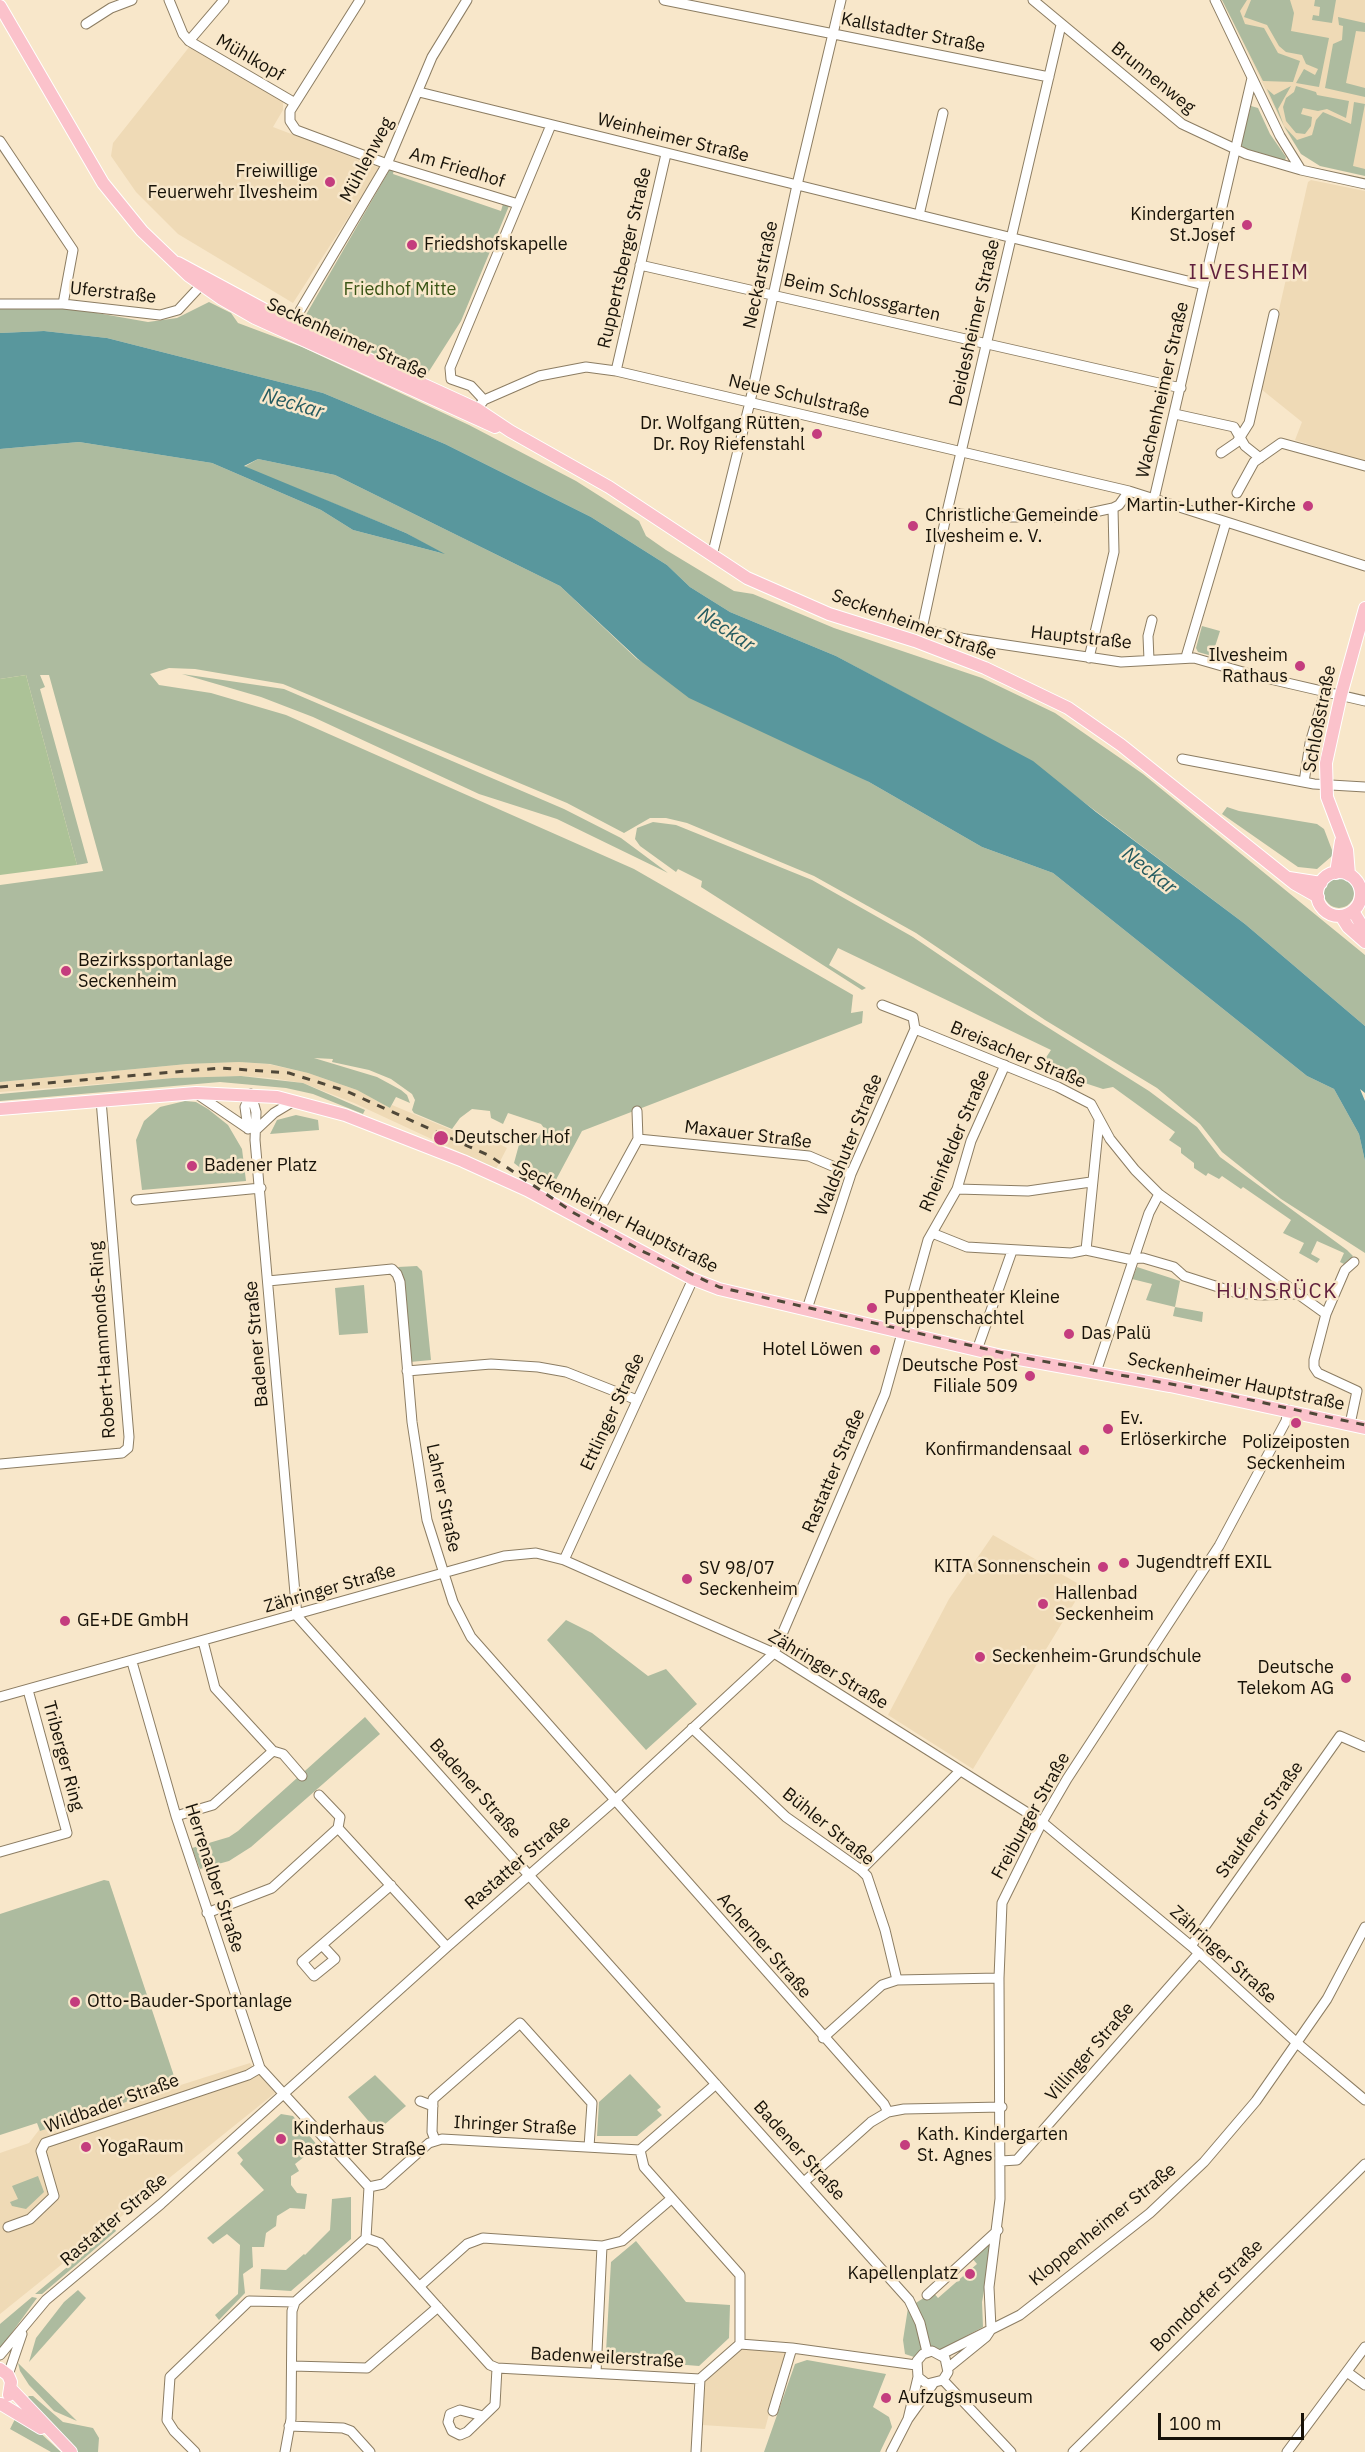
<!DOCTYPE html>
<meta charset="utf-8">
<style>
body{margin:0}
#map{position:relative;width:1365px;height:2452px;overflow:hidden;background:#f8e7ca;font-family:"IBM Plex Sans",sans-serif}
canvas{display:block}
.scale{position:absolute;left:1158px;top:2413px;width:146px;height:27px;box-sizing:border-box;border:3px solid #171208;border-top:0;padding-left:8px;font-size:18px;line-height:21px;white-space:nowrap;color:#171208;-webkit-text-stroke:4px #f8e7ca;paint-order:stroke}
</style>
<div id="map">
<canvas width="1365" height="2452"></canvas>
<div class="scale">100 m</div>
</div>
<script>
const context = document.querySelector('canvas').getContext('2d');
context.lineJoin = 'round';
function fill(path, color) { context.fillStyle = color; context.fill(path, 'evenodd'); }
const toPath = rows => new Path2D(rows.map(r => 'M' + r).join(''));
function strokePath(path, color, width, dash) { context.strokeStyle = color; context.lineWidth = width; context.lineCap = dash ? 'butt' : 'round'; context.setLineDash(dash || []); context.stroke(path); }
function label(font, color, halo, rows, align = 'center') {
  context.font = font + ' "IBM Plex Sans",sans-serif'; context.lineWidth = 5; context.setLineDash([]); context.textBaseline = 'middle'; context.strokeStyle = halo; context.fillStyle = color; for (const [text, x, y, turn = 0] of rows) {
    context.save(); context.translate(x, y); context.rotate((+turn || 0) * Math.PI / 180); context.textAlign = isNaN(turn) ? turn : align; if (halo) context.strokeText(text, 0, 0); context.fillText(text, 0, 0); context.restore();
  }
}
const built = toPath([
 [1222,0,1365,0,1365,175,1301,154,1285,129],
 [190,46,283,101,283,110,273,127,380,168,293,303,178,234,136,192,111,156,113,143],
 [1311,180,1365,191,1365,462,1295,440,1302,422,1261,389,1308,182],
 [239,1062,268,1064,308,1073,357,1090,390,1108,392,1105,452,1130,488,1138,507,1148,496,1169,354,1103,303,1083,271,1078,241,1076,173,1078,0,1092,0,1082,187,1064],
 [993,1535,1084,1587,973,1769,888,1715,949,1599],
 [250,2063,275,2093,0,2314,0,2153,29,2143,39,2130],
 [741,2349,786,2351,765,2429,702,2425,704,2382]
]);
const green = toPath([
 [1222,0,1247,0,1240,11,1245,24,1264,28,1278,53,1300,61,1293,82,1263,81],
 [1251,0,1290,0,1294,13,1291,31,1329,38,1319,87,1296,83,1304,69,1315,75,1318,69,1306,64,1302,55,1286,52,1279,46,1267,25,1244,17],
 [1315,0,1336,0,1332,23,1312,20,1313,15,1319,16,1320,7,1314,6],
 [1338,17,1365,23,1365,32,1356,31,1346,83,1365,88,1365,97,1325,88,1333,44,1342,40,1343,26,1339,25],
 [1291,86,1278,109,1284,126,1297,140,1312,135,1316,120,1323,112,1351,124,1354,102,1365,104,1353,166,1365,169,1365,176,1320,166,1301,154,1284,126,1267,89,1274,95],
 [1296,86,1316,92,1317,95,1349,101,1346,118,1327,109,1318,111,1303,108,1301,114,1312,117,1311,126,1305,134,1296,133,1286,121,1283,107,1286,98,1294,92],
 [1251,106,1258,108,1270,134,1286,157,1285,161,1246,150,1242,146,1241,140],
 [390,169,394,169,393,174,501,211,503,204,509,206,461,321,426,376,421,376,303,320],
 [209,302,231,313,238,323,302,347,469,425,576,481,639,521,646,536,666,550,734,591,753,594,834,628,982,678,1055,713,1143,774,1365,955,1365,1026,1245,924,1069,791,962,724,836,656,730,612,690,587,667,565,591,517,445,444,323,393,107,338,44,331,0,333,0,307,74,309,148,322,177,318],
 [79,442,212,463,321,510,353,530,441,553,406,533,244,467,258,459,335,475,560,586,637,659,869,782,982,847,1053,873,1307,1076,1334,1089,1359,1134,1365,1161,1365,1253,1281,1199,1222,1152,1200,1124,1157,1088,1045,1020,916,933,814,876,687,823,666,818,650,818,624,833,567,803,283,684,195,669,169,668,150,674,159,685,211,693,286,715,634,869,853,995,851,1013,863,1011,862,1023,582,1131,550,1191,543,1186,545,1182,542,1180,540,1183,514,1163,520,1141,537,1139,544,1128,541,1124,508,1113,503,1124,491,1118,490,1111,472,1109,460,1118,452,1129,414,1113,412,1110,415,1100,412,1094,391,1079,369,1070,332,1062,333,1059,314,1058,377,1077,401,1090,407,1095,410,1103,396,1097,390,1108,357,1090,308,1073,270,1064,239,1062,187,1064,0,1082,0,885,103,871,49,675,40,675,45,687,40,689,88,863,77,865,26,675,0,679,0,449],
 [1202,626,1220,631,1212,656,1198,652,1196,648],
 [182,674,284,689,564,809,621,838,668,873,557,819,479,794,313,717,261,697],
 [1227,807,1239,811,1317,824,1324,829,1332,850,1332,856,1317,869,1298,867,1222,814],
 [653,822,676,825,812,880,913,937,1028,1015,1149,1091,1197,1127,1220,1157,1347,1250,1353,1256,1344,1264,1340,1262,1344,1253,1317,1241,1311,1254,1320,1259,1317,1263,1299,1253,1304,1243,1283,1233,1291,1220,1243,1187,1241,1189,1222,1176,1219,1179,1208,1173,1206,1176,1194,1168,1194,1163,1181,1153,1181,1148,1169,1140,1175,1132,1113,1087,1103,1089,1039,1068,1051,1050,838,948,829,965,866,988,862,990,701,887,702,881,678,869,676,872,640,846,635,839,637,828],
 '1324 893a15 15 0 1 1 30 0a15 15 0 1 1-30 0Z',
 [241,1076,303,1083,365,1110,363,1114,313,1094,286,1088,220,1082,0,1101,0,1094,173,1078],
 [185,1101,196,1102,208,1109,228,1125,242,1149,246,1181,142,1190,136,1140,144,1121,160,1107],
 [296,1115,318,1120,319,1130,270,1134,277,1120],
 [417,1266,422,1271,431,1360,410,1362,403,1275,398,1267],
 [1137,1267,1180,1281,1175,1307,1203,1312,1202,1322,1173,1316,1175,1307,1146,1300,1152,1284,1132,1279],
 [364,1285,368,1333,339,1335,335,1288],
 [566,1620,592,1633,648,1676,666,1669,697,1704,646,1750,547,1640],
 [365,1717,380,1734,251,1847,229,1861,200,1869,192,1848,229,1837,238,1831],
 [104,1880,109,1881,177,2085,40,2131,37,2123,0,2135,0,1914],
 [630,2074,661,2107,657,2110,662,2115,637,2136,597,2136,599,2102],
 [375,2075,406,2106,377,2131,348,2097],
 [281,2114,293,2116,318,2146,295,2164,299,2171,291,2176,291,2185,297,2193,307,2194,305,2209,290,2208,277,2216,276,2226,266,2233,264,2247,252,2247,253,2267,243,2274,245,2293,219,2320,215,2315,238,2294,240,2245,227,2234,213,2244,207,2238,264,2190,240,2164,243,2160,237,2153],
 [38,2176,44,2192,26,2209,12,2206,10,2202,18,2199,12,2186],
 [351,2197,351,2239,291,2291,260,2289,261,2269,286,2270,304,2254,305,2255,330,2230,332,2199],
 [114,2228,116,2231,42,2294,35,2294],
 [993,2240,982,2302,983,2327,942,2349,924,2350,914,2357,905,2354,903,2340,908,2308,933,2292,938,2298,977,2264,972,2258],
 [636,2241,686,2302,730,2305,729,2338,699,2366,612,2359,606,2352,611,2262],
 [78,2290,86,2298,29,2362,36,2338,64,2302],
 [32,2297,37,2298,0,2349,0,2324],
 [807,2360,886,2374,873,2407,889,2417,892,2427,880,2452,764,2452,795,2364],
 [18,2363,77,2421,54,2411,29,2385,20,2371],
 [29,2396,33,2396,63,2422,93,2428,99,2438,98,2452,78,2452,26,2399],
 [16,2417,36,2429,61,2452,51,2452,10,2429]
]);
const forest = toPath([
 [26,675,77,865,0,875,0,679]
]);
const water = toPath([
 [44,331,107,338,323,393,445,444,591,517,667,565,690,587,730,612,836,656,1033,761,1096,812,1245,924,1365,1026,1365,1093,1360,1089,1365,1101,1365,1161,1359,1134,1334,1089,1307,1076,1053,873,982,847,869,782,689,698,638,659,560,586,335,475,258,459,244,466,406,533,445,554,353,530,321,510,212,463,79,442,0,449,0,333]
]);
const minor = toPath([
 [169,0,183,34,189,41,295,103],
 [360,0,290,111,290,121,296,130,387,164,518,204],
 [664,0,1049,77],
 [1033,0,1182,124,1246,154,1301,170,1365,184],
 [1215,0,1280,136,1301,170],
 [86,24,111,8,132,0],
 [1061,25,947,512,922,629,966,639,1121,662,1194,658,1257,676,1365,701],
 [189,41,224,0],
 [419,92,1204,285],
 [0,141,73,250,63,304],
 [919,215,943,113],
 [640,265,1181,388],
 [0,304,63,304,160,315,178,310,205,281],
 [289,329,387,164,432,57,467,0],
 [616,371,666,154],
 [484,400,471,386,451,379,450,368,551,125],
 [473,414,484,400,539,376,586,367,616,371,1129,491,1365,566],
 [1175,414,1234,427,1245,446,1260,458],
 [1221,453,1237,442,1249,423,1274,314],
 [1237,493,1254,462,1281,443,1365,466],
 [1154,499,1252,78],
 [947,512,981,517,1071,517,1113,508,1119,505,1129,491],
 [712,556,750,402,797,185,841,0],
 [1186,657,1226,522],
 [1089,658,1114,552,1113,508],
 [1149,660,1148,636,1152,620],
 [1182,759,1314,784,1365,787],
 [1304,782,1310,743,1325,692],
 [882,1005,913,1017,915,1029],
 [915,1029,1058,1087,1091,1104,1110,1139,1135,1170,1159,1194,1326,1314],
 [197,1094,247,1128],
 [251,1094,256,1112,255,1140,297,1616,909,2300,920,2323,927,2352],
 [637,1111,638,1139],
 [248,1129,245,1107,251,1094],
 [257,1129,274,1113,294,1101],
 [957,1189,1028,1191,1091,1182],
 [136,1200,261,1188],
 [591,1225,638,1139,809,1156,851,1174],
 [932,1233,967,1247,1071,1253,1086,1250,1128,1259,1143,1258,1174,1267,1184,1276,1237,1293,1261,1295,1294,1294],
 [1086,1250,1099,1121],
 [268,1281,392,1269,397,1274,400,1282,412,1422,427,1520,453,1602,471,1637,884,2104,888,2112],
 [807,1309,851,1174,915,1029],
 [977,1350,1012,1251],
 [407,1371,491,1364,538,1367,566,1372,637,1400],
 [1096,1372,1149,1213,1159,1194],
 [1350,1424,1357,1391,1318,1373,1314,1367,1314,1360,1326,1314,1345,1270,1354,1262],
 [0,1464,122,1453,128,1448,129,1437,101,1100],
 [564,1560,693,1279],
 [132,1662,176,1816,260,2068,369,2187,366,2238],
 [0,1697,504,1556,536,1553,564,1560,774,1653,1042,1822,1191,1946,1297,2043,1365,2100],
 [692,1728,786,1817,861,1870,867,1876,885,1930,897,1980],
 [273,1751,283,1754,302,1776],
 [319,1795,340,1817,338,1828],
 [176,1816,213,1805,273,1751,215,1688,203,1641],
 [0,1852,67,1833,28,1690],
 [861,1870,960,1771],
 [207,1913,272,1888,338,1828,447,1947],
 [322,1945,335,1959,314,1976,302,1962,391,1885],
 [1191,1946,1340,1736,1365,1747],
 [823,2038,882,1985,897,1980,999,1978],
 [420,2101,433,2106],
 [435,2140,432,2132,433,2099,520,2023,592,2103,589,2147],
 [640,2150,644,2167,740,2275,740,2344],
 [1001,2161,1017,2160,1199,1953],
 [804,2182,871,2122,888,2112,904,2109,1002,2107],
 [369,2187,383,2184,429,2143,442,2139,640,2150,716,2084],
 [8,2227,30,2219,54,2196,41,2151,45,2143,248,2075,260,2068],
 [366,2238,380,2243,490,2365,497,2368,700,2379,740,2344,792,2348,916,2365],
 [420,2286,467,2244,483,2238,602,2246],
 [927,2295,998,2230],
 [991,2328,989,2287,1000,2199,999,1978,1002,1903,1042,1822,1067,1779,1219,1546,1286,1421,1288,1410],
 [942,2354,1020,2315,1150,2213,1204,2162,1256,2101,1327,1999,1365,1927],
 [0,2355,46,2300,161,2204,447,1947,614,1801,774,1653,885,1394,928,1240,957,1189,971,1141,1005,1065],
 [292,2366,367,2368,438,2307],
 [949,2367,986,2337,990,2331],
 [1347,2372,1365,2385],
 [596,2373,602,2246,622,2241,671,2199],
 [8,2375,22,2334],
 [943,2380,1011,2452],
 [773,2411,792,2348],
 [483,2416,460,2410,450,2414,448,2422,452,2431,460,2435,467,2432,495,2405,497,2368],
 [908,2419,918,2377,917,2361,923,2354,932,2351,945,2358,948,2372,943,2380,927,2384,918,2377],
 [289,2426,343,2428,351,2431,370,2452],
 [195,2452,174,2431,167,2420,170,2377,249,2301,295,2302],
 [285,2452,291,2419,292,2311,295,2302,366,2238],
 [696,2452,700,2379],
 [891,2452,908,2419,933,2384],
 [1073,2452,1365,2164],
 [1287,2452,1365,2347]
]);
const major = toPath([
 [0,6,103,183,142,231,188,275,222,299,255,318,495,427],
 [178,263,291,324,477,409,510,431,609,487,747,578,829,614,915,641,985,668,1068,708,1121,745,1295,884,1318,897],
 '1317 894a22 22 0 1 1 44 0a22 22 0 1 1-44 0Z',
 [1336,873,1341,841],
 [1349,875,1347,850,1327,797,1326,763,1341,695,1365,608],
 [1289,878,1321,883],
 [1353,911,1365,931],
 [1341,916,1348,927,1365,942],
 [0,1109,196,1093,277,1097,345,1115,463,1161,527,1190,693,1279,719,1289,1002,1356,1170,1386,1365,1428],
 [0,2369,8,2375,11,2382,9,2395],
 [11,2389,71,2452],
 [1,2404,41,2428]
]);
const rail = toPath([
 [0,1087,221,1068,289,1073,346,1091,490,1156,574,1213,642,1251,719,1287,1025,1358,1210,1391,1365,1425]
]);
const markers = [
 [330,182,6,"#c43d7e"],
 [1247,225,6,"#c43d7e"],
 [412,245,6,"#c43d7e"],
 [817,434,6,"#c43d7e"],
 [1308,506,6,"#c43d7e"],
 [913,526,6,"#c43d7e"],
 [1300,666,6,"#c43d7e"],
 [66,971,6,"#c43d7e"],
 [441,1138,8,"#c43d7e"],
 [192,1166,6,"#c43d7e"],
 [872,1308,6,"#c43d7e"],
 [1069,1334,6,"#c43d7e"],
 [875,1350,6,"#c43d7e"],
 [1030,1376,6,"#c43d7e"],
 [1296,1423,6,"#c43d7e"],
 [1108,1429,6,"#c43d7e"],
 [1084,1450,6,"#c43d7e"],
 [1124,1563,6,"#c43d7e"],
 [1103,1567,6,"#c43d7e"],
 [687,1579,6,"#c43d7e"],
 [1043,1604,6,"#c43d7e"],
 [65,1621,6,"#c43d7e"],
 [980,1657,6,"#c43d7e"],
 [1346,1678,6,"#c43d7e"],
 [75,2002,6,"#c43d7e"],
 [281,2139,6,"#c43d7e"],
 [905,2145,6,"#c43d7e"],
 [86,2147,6,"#c43d7e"],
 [970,2274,6,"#c43d7e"],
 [886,2398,6,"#c43d7e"]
];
const streetNames = [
 ["Kallstadter Straße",913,33,11],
 ["Mühlkopf",250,58,30],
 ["Brunnenweg",1153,78,39],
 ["Weinheimer Straße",673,138,14],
 ["Mühlenweg",367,160,-62],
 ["Am Friedhof",457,168,17],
 ["Ruppertsberger Straße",625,258,-77],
 ["Neckarstraße",761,275,-78],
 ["Uferstraße",113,293,6],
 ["Beim Schlossgarten",862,298,13],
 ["Deidesheimer Straße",975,323,-77],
 ["Seckenheimer Straße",347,339,24],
 ["Wachenheimer Straße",1163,390,-77],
 ["Neue Schulstraße",799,397,13],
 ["Seckenheimer Straße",914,625,20],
 ["Hauptstraße",1081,638,6],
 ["Schloßstraße",1320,719,-79],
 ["Breisacher Straße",1018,1055,23],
 ["Maxauer Straße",748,1135,7],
 ["Rheinfelder Straße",955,1141,-67],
 ["Waldshuter Straße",849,1145,-68],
 ["Seckenheimer Hauptstraße",618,1218,27],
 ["Robert-Hammonds-Ring",103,1340,-94],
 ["Badener Straße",257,1344,-95],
 ["Seckenheimer Hauptstraße",1236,1382,12],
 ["Ettlinger Straße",613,1412,-65],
 ["Rastatter Straße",834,1471,-67],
 ["Lahrer Straße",443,1498,78],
 ["Zähringer Straße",330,1589,-16],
 ["Zähringer Straße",828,1670,31],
 ["Triberger Ring",63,1756,75],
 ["Badener Straße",475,1789,48],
 ["Freiburger Straße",1031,1816,-61],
 ["Staufener Straße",1260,1820,-55],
 ["Bühler Straße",828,1827,39],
 ["Rastatter Straße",518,1863,-41],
 ["Herrenalber Straße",214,1878,72],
 ["Acherner Straße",764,1946,49],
 ["Zähringer Straße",1223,1955,42],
 ["Villinger Straße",1090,2052,-49],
 ["Wildbader Straße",112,2104,-20],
 ["Ihringer Straße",515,2126,3],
 ["Badener Straße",799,2151,48],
 ["Rastatter Straße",114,2220,-40],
 ["Kloppenheimer Straße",1103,2225,-39],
 ["Bonndorfer Straße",1207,2296,-45],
 ["Badenweilerstraße",607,2358,3]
];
const poiNames = [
 ["Freiwillige",318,172,"right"],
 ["Feuerwehr Ilvesheim",318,193,"right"],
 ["Kindergarten",1235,215,"right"],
 ["St.Josef",1235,236,"right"],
 ["Friedshofskapelle",424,245],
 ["Dr. Wolfgang Rütten,",805,424,"right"],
 ["Dr. Roy Riefenstahl",805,445,"right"],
 ["Martin-Luther-Kirche",1296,506,"right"],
 ["Christliche Gemeinde",925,516],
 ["Ilvesheim e. V.",925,537],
 ["Ilvesheim",1288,656,"right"],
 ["Rathaus",1288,677,"right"],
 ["Bezirkssportanlage",78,961],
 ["Seckenheim",78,982],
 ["Deutscher Hof",454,1138],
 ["Badener Platz",204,1166],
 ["Puppentheater Kleine",884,1298],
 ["Puppenschachtel",884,1319],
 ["Das Palü",1081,1334],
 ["Hotel Löwen",863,1350,"right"],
 ["Deutsche Post",1018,1366,"right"],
 ["Filiale 509",1018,1387,"right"],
 ["Ev.",1120,1419],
 ["Erlöserkirche",1120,1440],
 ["Polizeiposten",1296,1443,"center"],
 ["Seckenheim",1296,1464,"center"],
 ["Konfirmandensaal",1072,1450,"right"],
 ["Jugendtreff EXIL",1136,1563],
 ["KITA Sonnenschein",1091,1567,"right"],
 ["SV 98/07",699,1569],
 ["Seckenheim",699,1590],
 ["Hallenbad",1055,1594],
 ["Seckenheim",1055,1615],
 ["GE+DE GmbH",77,1621],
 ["Seckenheim-Grundschule",992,1657],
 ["Deutsche",1334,1668,"right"],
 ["Telekom AG",1334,1689,"right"],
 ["Otto-Bauder-Sportanlage",87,2002],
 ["Kinderhaus",293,2129],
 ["Rastatter Straße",293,2150],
 ["Kath. Kindergarten",917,2135],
 ["St. Agnes",917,2156],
 ["YogaRaum",98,2147],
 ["Kapellenplatz",958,2274,"right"],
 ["Aufzugsmuseum",898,2398]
];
const parkNames = [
 ["Friedhof Mitte",400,290]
];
const waterNames = [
 ["Neckar",293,404,16],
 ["Neckar",726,630,33],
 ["Neckar",1149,871,38]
];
const quarterNames = [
 ["ILVESHEIM",1249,273],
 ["HUNSRÜCK",1277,1292]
];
fill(built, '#efdab6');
fill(green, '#adbb9f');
fill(forest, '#acc297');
fill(water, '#59979d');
strokePath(minor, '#8c7d63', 11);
strokePath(major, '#fff', 14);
strokePath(minor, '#fff', 9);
strokePath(major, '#fbc2cb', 12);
strokePath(rail, '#504839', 3, [8, 8]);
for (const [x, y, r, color] of markers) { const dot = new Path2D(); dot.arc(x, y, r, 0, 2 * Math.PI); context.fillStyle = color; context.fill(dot); strokePath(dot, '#f8e7ca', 2); }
label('18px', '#171208', '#f8e7ca', streetNames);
label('18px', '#171208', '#f8e7ca', poiNames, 'left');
label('18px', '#3a5516', '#f8e7ca', parkNames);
label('italic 20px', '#245a5f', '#f8e7ca', waterNames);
context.letterSpacing = '1.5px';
label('21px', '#601f3d', '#f8e7ca', quarterNames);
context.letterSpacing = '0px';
</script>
